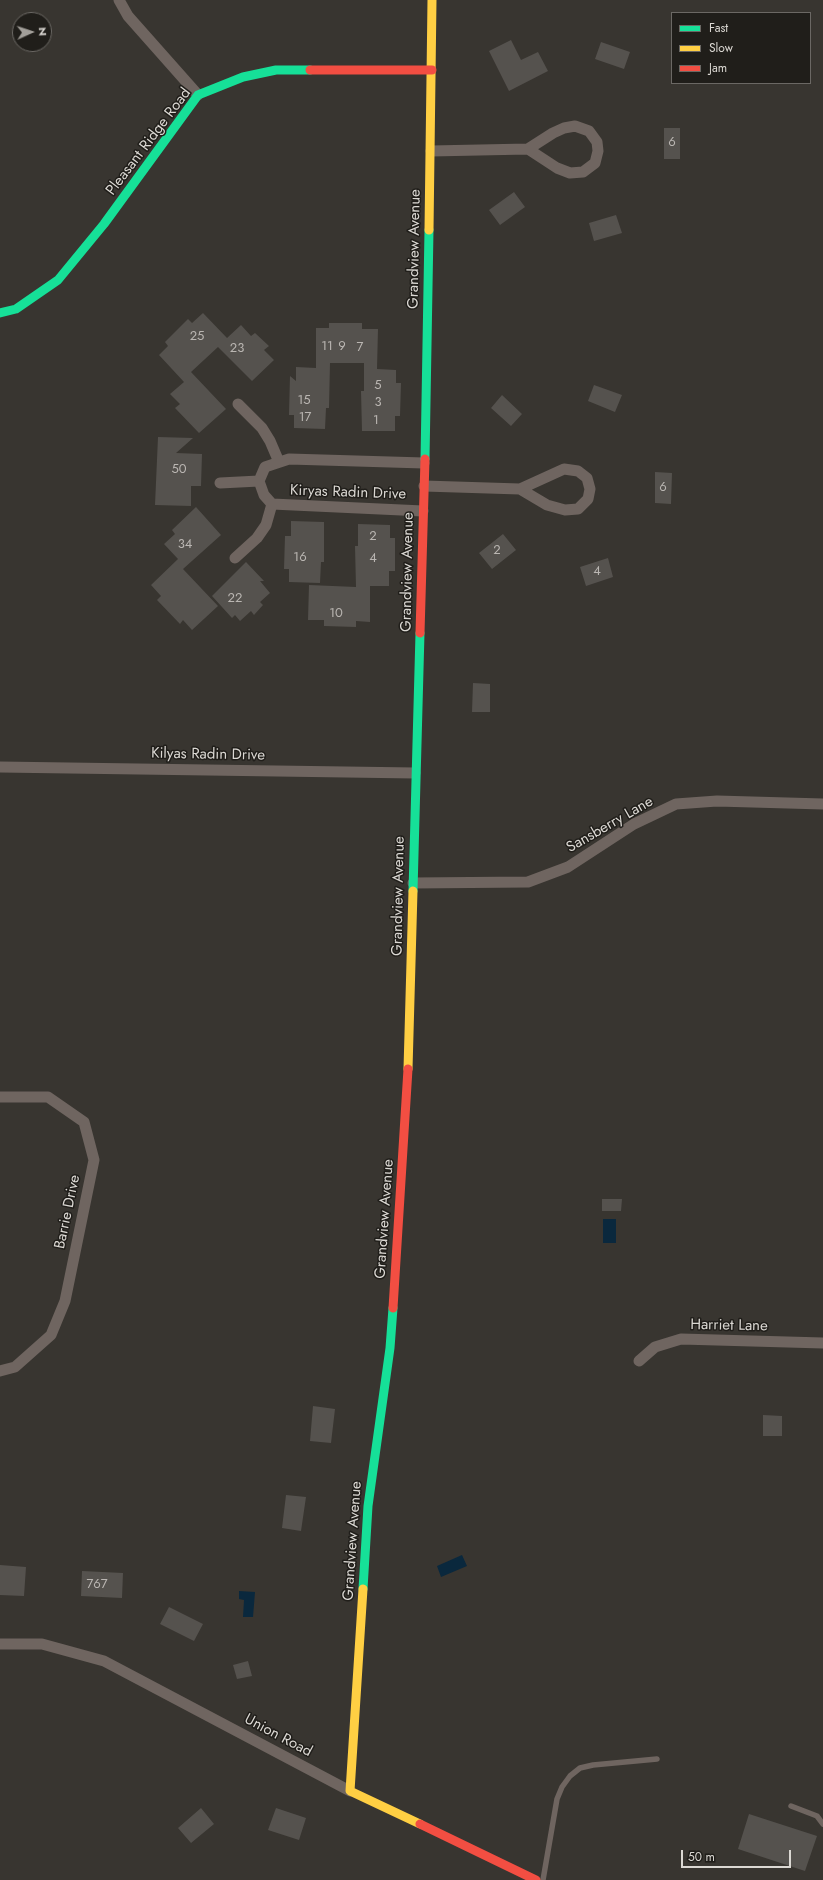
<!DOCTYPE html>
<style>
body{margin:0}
#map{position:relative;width:823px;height:1880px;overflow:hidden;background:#383530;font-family:Jost,sans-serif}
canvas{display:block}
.legend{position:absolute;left:671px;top:12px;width:140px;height:72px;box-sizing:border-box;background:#201e1a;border:1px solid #6b6864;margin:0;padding:5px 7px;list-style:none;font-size:12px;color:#dbd8d3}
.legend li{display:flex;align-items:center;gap:8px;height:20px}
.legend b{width:20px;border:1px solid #6b6864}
.north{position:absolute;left:12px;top:12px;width:40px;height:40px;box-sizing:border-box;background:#201e1a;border:1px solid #6b6864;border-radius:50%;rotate:87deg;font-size:11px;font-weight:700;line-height:16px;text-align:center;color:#dbd8d3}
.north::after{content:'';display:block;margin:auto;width:14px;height:18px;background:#a29f9a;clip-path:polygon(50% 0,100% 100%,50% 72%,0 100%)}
.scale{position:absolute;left:681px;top:1850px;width:110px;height:18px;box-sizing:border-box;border:2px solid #dbd8d3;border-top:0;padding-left:5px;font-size:12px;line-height:14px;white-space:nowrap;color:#dbd8d3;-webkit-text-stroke:3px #201e1a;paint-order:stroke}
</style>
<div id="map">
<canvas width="823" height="1880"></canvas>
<ul class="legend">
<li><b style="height:5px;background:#16e098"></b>Fast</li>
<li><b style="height:5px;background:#ffcf43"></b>Slow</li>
<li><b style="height:5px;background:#f24e42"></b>Jam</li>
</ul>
<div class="north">N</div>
<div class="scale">50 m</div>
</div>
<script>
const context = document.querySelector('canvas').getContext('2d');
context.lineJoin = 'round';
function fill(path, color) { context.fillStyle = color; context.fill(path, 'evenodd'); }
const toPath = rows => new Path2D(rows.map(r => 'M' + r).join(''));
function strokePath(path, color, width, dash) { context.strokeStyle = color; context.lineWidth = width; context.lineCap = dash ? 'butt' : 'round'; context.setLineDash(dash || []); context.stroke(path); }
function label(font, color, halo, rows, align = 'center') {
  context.font = font + ' Jost,sans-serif'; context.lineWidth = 3; context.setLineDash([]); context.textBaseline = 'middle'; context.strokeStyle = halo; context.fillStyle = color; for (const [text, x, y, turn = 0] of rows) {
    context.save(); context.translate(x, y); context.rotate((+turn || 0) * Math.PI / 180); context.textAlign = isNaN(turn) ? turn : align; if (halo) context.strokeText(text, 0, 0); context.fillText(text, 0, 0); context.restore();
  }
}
const water = toPath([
 [603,1219,616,1219,616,1243,603,1243],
 [462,1555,467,1566,441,1577,437,1566],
 [239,1591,255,1592,253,1617,243,1617,244,1600,239,1599]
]);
const building = toPath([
 [511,40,521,60,538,52,548,71,509,91,489,51],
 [601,42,630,52,624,69,595,59],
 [664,128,680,128,680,159,664,159],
 [514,192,525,207,500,225,489,210],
 [616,215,622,233,594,241,589,223],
 [203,313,227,338,241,325,251,336,255,333,269,346,264,350,274,360,252,381,218,347,191,372,226,409,199,433,175,408,180,404,170,394,184,382,159,355,168,346,165,342,188,319,192,323],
 [329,323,362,323,362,329,378,329,377,369,396,370,396,383,401,383,400,416,395,416,395,431,362,431,361,391,364,391,364,363,330,363,329,408,326,408,325,429,294,428,294,415,289,415,290,376,296,381,296,367,316,368,316,328,329,328],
 [594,385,622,395,615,412,588,401],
 [502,395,522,414,511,426,491,408],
 [158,437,193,438,176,453,202,454,201,486,191,486,191,506,155,505],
 [655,472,672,473,671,504,655,503],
 [196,507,221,535,183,569,218,606,192,630,183,620,180,624,157,600,161,596,151,585,178,559,164,544,175,534,172,530],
 [291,521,324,522,324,562,321,562,320,583,289,582,289,569,284,569,285,536,291,536],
 [358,524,390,525,390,538,395,538,395,571,389,571,389,586,370,586,370,622,356,621,356,627,324,626,324,620,308,620,309,585,356,587,355,546,358,546],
 [503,534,516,550,492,569,479,553],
 [608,558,613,577,586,586,580,567],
 [246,562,264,581,260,581,270,593,260,602,263,605,254,615,251,611,240,621,235,615,232,618,212,596],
 [473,683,490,684,490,712,472,712],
 [602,1199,622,1199,621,1211,602,1211],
 [313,1406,335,1409,331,1443,310,1441],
 [763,1415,782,1416,782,1436,763,1436],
 [286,1495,306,1497,301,1531,282,1528],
 [0,1565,26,1567,24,1596,0,1595],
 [82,1571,123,1573,122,1598,81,1596],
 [169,1607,203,1624,194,1641,160,1624],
 [248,1661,252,1676,237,1679,233,1665],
 [201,1808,214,1824,191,1843,178,1828],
 [276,1808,306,1818,299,1840,268,1830],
 [749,1814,817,1836,805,1871,738,1849]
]);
const lane = toPath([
 [791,1806,817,1816,823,1824],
 [543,1880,557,1799,562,1787,570,1776,580,1768,593,1765,657,1759]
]);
const street = toPath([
 [119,0,128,16,198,95],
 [431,151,528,149,557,168,570,173,583,172,595,163,598,151,597,142,589,131,575,126,564,128,553,133,528,149],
 [238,404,262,428,270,441,279,462],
 [220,483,259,481],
 [424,486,520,489,564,469,578,471,587,478,590,489,588,499,578,509,565,510,547,505,520,489],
 [423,511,272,504,264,495,259,481,265,467,289,459,424,463],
 [235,558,257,538,266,525,272,504],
 [0,767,415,773],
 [413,883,528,882,568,867,634,824,676,804,717,801,823,804],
 [0,1097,48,1097,84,1122,94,1160,65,1301,51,1335,15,1367,0,1371],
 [639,1361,655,1347,681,1339,823,1343],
 [0,1644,42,1644,104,1661,350,1791]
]);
const fast = toPath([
 [0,313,16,309,58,280,104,224,198,95,243,77,276,70,310,70],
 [425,459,429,230],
 [413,891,420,633],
 [363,1589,368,1506,390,1348,393,1308]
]);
const slow = toPath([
 [429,230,432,0],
 [408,1069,413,891],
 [363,1589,350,1791,420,1824]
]);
const jam = toPath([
 [310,70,432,70],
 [420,633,425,459],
 [393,1308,408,1069],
 [420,1824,536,1880]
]);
const numberNames = [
 ["6",672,143],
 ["25",197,337],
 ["11",327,347],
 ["9",342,347],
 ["7",360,348],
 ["23",237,349],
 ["5",378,386],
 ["15",304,401],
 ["3",378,403],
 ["17",305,418],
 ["1",376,421],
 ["50",179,470],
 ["6",663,488],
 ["2",373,537],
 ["34",185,545],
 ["2",497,551],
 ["16",300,558],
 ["4",373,559],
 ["4",597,572],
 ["22",235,599],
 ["10",336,614],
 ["767",97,1585]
];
const streetNames = [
 ["Pleasant Ridge Road",149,142,-53],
 ["Grandview Avenue",415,249,-89],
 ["Kiryas Radin Drive",348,493,2],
 ["Grandview Avenue",408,572,-89],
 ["Kilyas Radin Drive",208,755,1],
 ["Sansberry Lane",610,825,-30],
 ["Grandview Avenue",399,896,-89],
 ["Barrie Drive",68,1212,-78],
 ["Grandview Avenue",385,1219,-86],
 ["Harriet Lane",729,1326,1],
 ["Grandview Avenue",353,1541,-86],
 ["Union Road",278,1736,28]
];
fill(water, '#0a283d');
fill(building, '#55524e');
strokePath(lane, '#6f6560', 5.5);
strokePath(street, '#6f6560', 11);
strokePath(fast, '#16e098', 9);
strokePath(slow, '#ffcf43', 9);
strokePath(jam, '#f24e42', 9);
label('13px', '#bab6b2', null, numberNames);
label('15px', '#dbd8d3', '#201e1a', streetNames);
</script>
